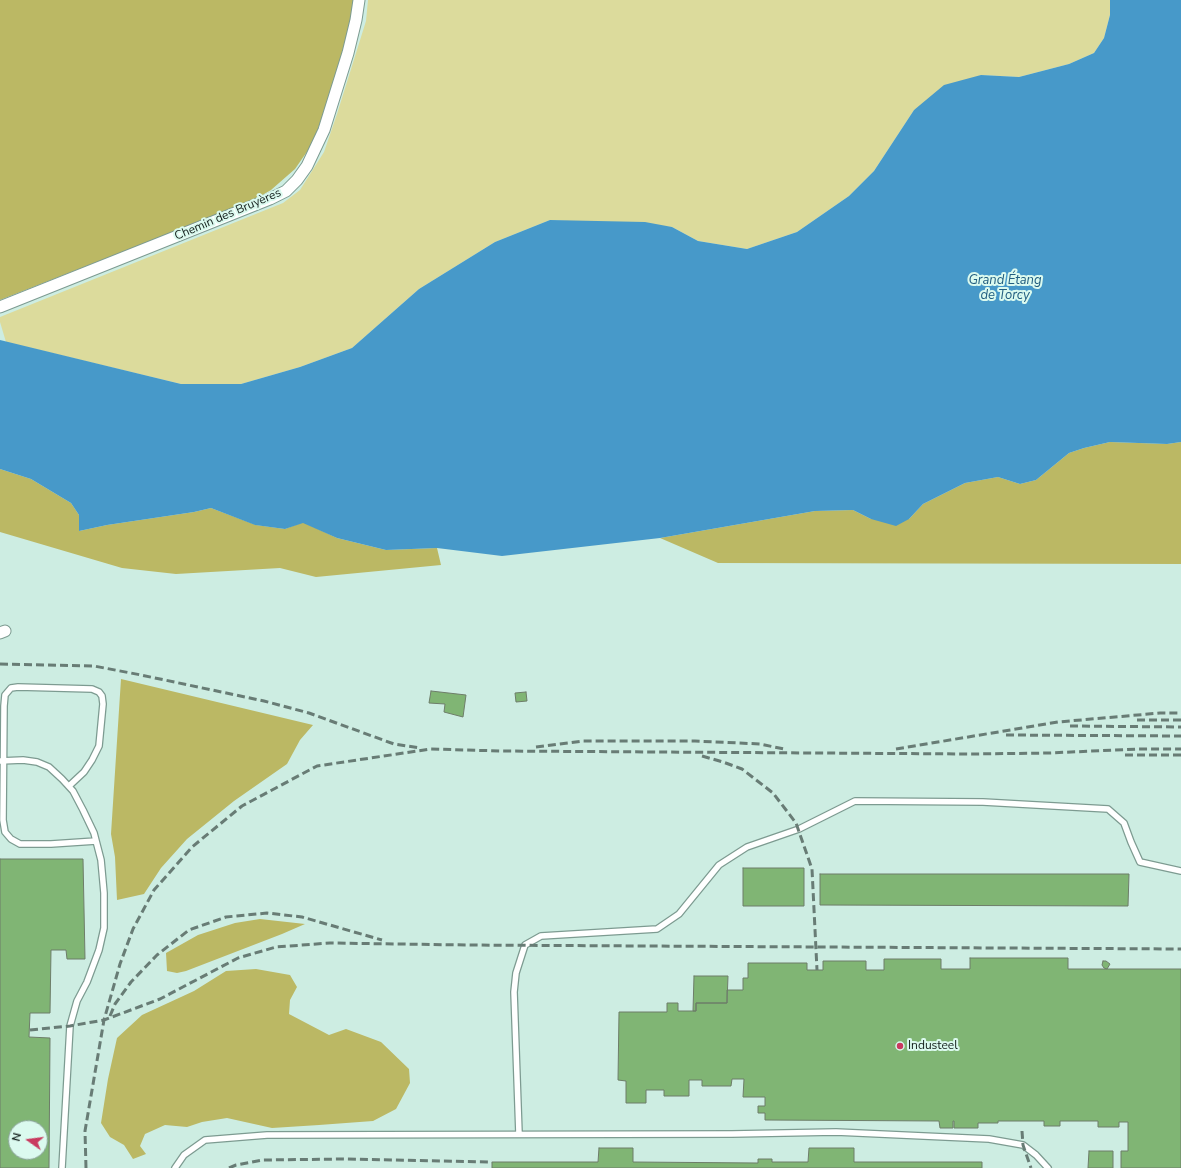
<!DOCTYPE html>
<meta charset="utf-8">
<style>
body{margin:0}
#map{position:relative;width:1181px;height:1168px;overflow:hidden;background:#cdede2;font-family:"Nunito Sans",sans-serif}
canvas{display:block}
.north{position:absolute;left:8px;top:1120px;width:40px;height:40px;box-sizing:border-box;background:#dbfaef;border:1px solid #8ba29a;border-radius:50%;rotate:284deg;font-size:11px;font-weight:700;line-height:16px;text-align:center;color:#131e1b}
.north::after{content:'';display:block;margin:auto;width:14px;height:18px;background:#c93a5f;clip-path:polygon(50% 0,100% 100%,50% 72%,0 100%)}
</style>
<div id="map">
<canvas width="1181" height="1168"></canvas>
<div class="north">N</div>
</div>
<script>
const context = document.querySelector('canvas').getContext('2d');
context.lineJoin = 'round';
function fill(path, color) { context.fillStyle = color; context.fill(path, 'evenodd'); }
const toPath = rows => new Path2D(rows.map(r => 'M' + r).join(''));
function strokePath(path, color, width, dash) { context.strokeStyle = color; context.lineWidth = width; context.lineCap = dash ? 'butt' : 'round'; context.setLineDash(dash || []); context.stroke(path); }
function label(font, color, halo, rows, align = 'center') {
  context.font = font + ' "Nunito Sans",sans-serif'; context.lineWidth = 4; context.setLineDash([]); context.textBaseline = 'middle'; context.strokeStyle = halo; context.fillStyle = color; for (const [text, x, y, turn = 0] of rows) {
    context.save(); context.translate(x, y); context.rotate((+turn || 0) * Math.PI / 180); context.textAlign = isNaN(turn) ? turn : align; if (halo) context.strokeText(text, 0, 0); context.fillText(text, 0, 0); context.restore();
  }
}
const green = toPath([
 [368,0,1110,0,1110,15,1104,38,1094,53,1069,64,1019,77,981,75,914,110,874,171,849,196,797,232,747,249,698,241,672,227,550,220,495,242,419,289,352,348,300,367,241,384,181,384,6,342,0,322,0,317,283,203,300,190,324,152,337,114,366,21]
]);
const forest = toPath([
 [0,0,354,0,349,27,338,71,313,143,295,169,271,190,252,201,0,300],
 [1110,442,1167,444,1181,442,1181,564,718,563,660,538,815,511,853,510,871,519,909,519,923,504,965,483,998,477,1020,484,1036,480,1069,453,1084,448],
 [0,469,31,479,71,503,79,515,79,531,107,525,194,512,211,508,256,525,285,529,303,522,337,538,386,550,437,548,441,565,316,577,280,568,176,574,122,568,0,532],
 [121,679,313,725,300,740,287,764,234,801,187,839,161,868,144,894,117,900,115,857,111,834],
 [260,919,305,924,282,934,186,971,177,973,167,971,166,953,198,935,235,923],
 [256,969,290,975,297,987,290,1000,289,1014,329,1035,346,1029,381,1042,409,1069,410,1083,396,1109,373,1121,319,1125,272,1128,227,1118,202,1122,187,1127,165,1125,145,1134,140,1146,146,1154,133,1159,124,1145,110,1137,101,1123,108,1079,117,1038,142,1015,194,991,226,971]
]);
const water = toPath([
 [1110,0,1181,0,1181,442,1167,444,1110,442,1084,448,1069,453,1036,480,1020,484,998,477,965,483,923,504,909,519,896,526,871,519,853,510,815,511,660,538,502,556,437,548,386,550,337,538,303,523,285,529,255,525,211,508,194,512,107,525,79,531,79,515,71,503,31,479,0,469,0,340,181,384,241,384,300,367,352,348,419,289,495,242,550,220,645,222,672,227,698,241,747,249,797,232,849,196,874,171,914,110,944,85,981,75,1019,77,1069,64,1094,53,1104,38,1110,15]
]);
const building = toPath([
 [431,691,466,695,463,717,444,712,445,704,429,703,431,691],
 [526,692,527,701,516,702,515,693,526,692],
 [0,859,83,859,85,959,67,959,66,950,51,950,50,1013,30,1013,29,1037,50,1038,49,1168,0,1168,0,859],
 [16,1128,40,1128,40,1152,16,1152,16,1128],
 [743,868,804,868,804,906,743,906,743,868],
 [820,874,1129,874,1128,906,820,905,820,874],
 [970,958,1068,958,1068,969,1181,969,1181,1168,1121,1168,1121,1151,1128,1151,1128,1122,1119,1122,1119,1127,1098,1127,1098,1121,1060,1121,1060,1126,1044,1126,1044,1121,998,1121,998,1123,978,1123,978,1128,954,1128,954,1121,953,1121,953,1128,940,1128,939,1121,765,1120,765,1113,758,1113,758,1106,765,1106,765,1097,743,1097,744,1079,732,1079,731,1086,702,1086,702,1080,689,1080,689,1096,664,1096,664,1090,646,1090,646,1103,626,1103,626,1081,618,1080,619,1012,667,1012,667,1003,678,1003,678,1011,696,1011,696,1003,727,1003,727,990,743,990,743,978,748,978,748,963,807,963,807,970,823,970,823,961,866,961,866,970,884,970,884,959,941,959,941,969,970,969,970,958],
 [1103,961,1106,961,1110,964,1107,969,1104,968,1102,965,1103,961],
 [694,976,728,976,727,1003,696,1003,696,1011,693,1011,694,976],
 [599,1148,633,1148,633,1162,758,1163,758,1159,772,1159,772,1162,808,1162,809,1148,854,1148,854,1162,982,1162,982,1168,492,1168,492,1162,598,1162,599,1148],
 [1089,1151,1113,1151,1113,1168,1088,1168,1089,1151]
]);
const service = toPath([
 [0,761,23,760,37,762,49,767,62,779,73,791,83,810,94,833,101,860,104,893,104,928,99,950,87,982,77,1001,70,1026,62,1168],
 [69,786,84,772,92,760,99,746,103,704,102,696,99,692,92,689,18,687,11,688,5,695,4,706,3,820,5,832,11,839,20,844,51,844,96,841],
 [519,1134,514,992,516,973,525,945,541,936,657,929,679,914,719,865,747,847,799,829,855,801,983,802,1108,809,1124,823,1131,842,1140,862,1181,871],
 [175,1168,184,1155,205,1140,267,1135,732,1134,836,1132,989,1139,1023,1145,1036,1155,1048,1168]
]);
const minor = toPath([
 [0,307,270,199,286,191,297,180,307,166,324,130,348,53,356,20,359,0],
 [0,633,5,631]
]);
const rail = toPath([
 [0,664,94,666,141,675,264,701,309,713,394,744,421,748],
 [1137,720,1181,720],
 [1070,726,1181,727],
 [1006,735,1181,736],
 [536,747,583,741,695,741,760,744,784,749],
 [896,749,1058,722,1160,713,1181,713],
 [1125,755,1181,755],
 [702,756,723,762,742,769,773,793,796,823,812,869,817,970],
 [110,1016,115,1004,131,982,157,955,189,930,226,917,267,913,302,917,382,940],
 [30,1030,70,1026,104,1020,160,999,238,958,276,947,330,943,467,945,1181,949],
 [1022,1131,1023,1145,1031,1168],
 [86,1168,85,1131,104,1020,120,964,133,929,154,890,192,847,242,806,317,766,431,749,501,751,973,754,1049,753,1138,749,1181,749],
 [229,1168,236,1165,263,1160,343,1159,492,1162]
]);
const markers = [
 [900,1046,4,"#c93a5f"]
];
const streetNames = [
 ["Chemin des Bruyères",228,215,-23]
];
const poiNames = [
 ["Industeel",908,1046]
];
const waterNames = [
 ["Grand Étang",1005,281],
 ["de Torcy",1005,296]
];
fill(green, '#dcdb9c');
fill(forest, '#bbb864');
fill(water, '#4799c9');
fill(building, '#80b574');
strokePath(building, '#6d7d69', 1);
strokePath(service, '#7d9b91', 8);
strokePath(minor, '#7d9b91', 13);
strokePath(service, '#fff', 5.5);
strokePath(minor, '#fff', 11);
strokePath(rail, '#687c75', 3, [8, 4]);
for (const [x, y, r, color] of markers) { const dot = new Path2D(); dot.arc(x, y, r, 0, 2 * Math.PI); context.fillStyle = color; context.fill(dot); strokePath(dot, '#dbfaef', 1.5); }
label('12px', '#131e1b', '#dbfaef', streetNames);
label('12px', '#131e1b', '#dbfaef', poiNames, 'left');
label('italic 13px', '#225e80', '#dbfaef', waterNames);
</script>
